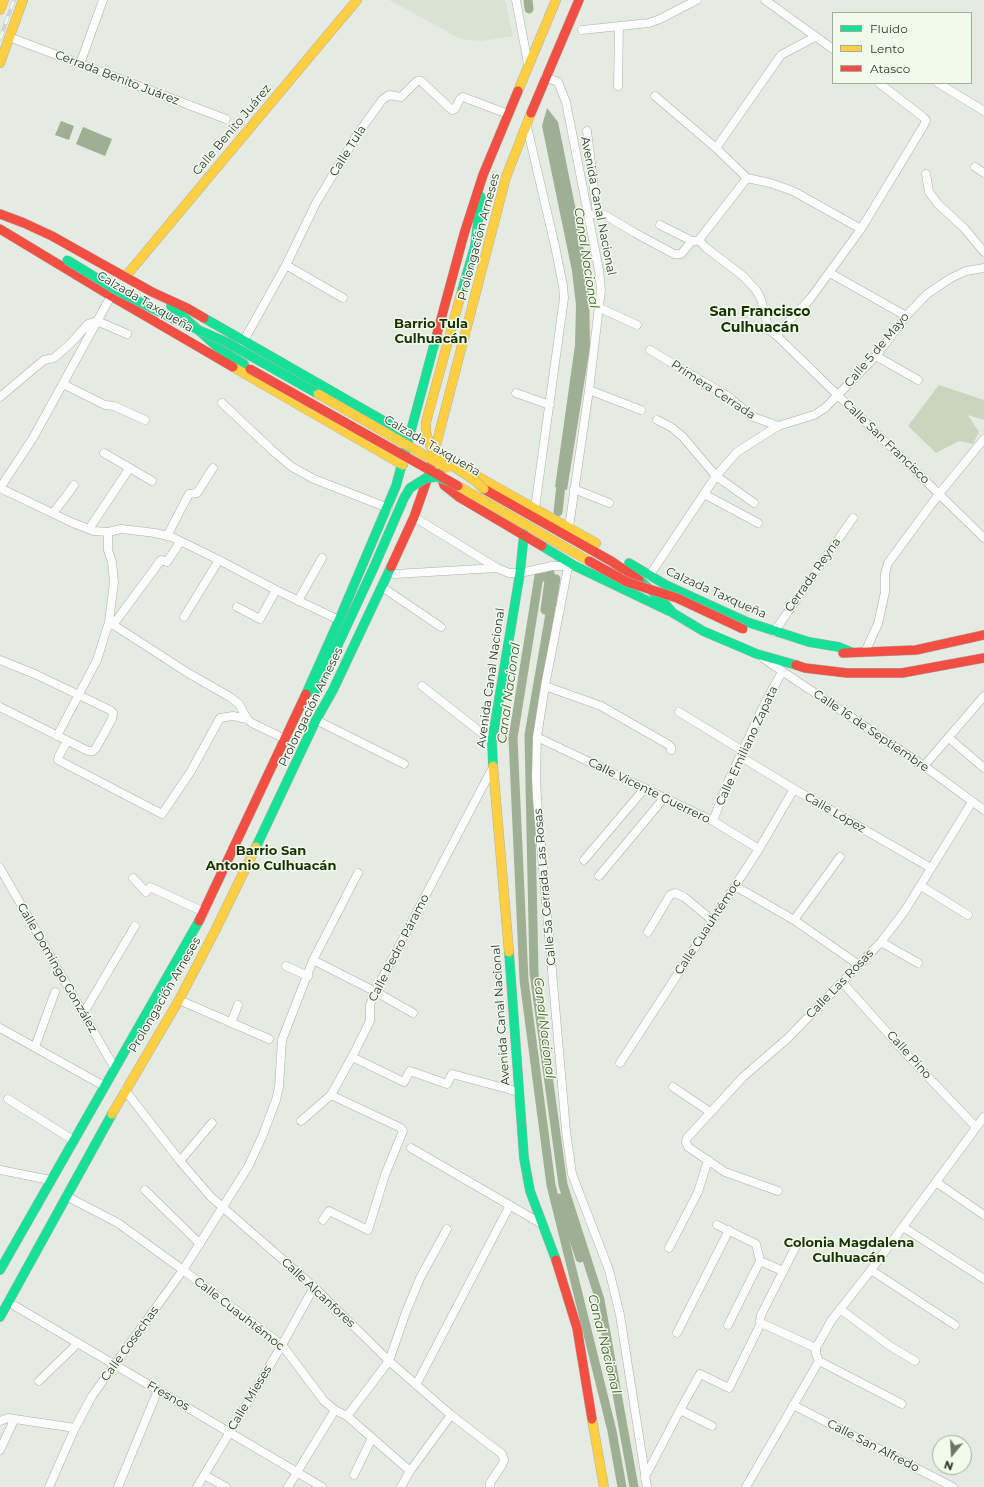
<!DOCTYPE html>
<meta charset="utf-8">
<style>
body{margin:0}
#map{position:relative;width:984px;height:1487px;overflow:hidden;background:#e5eae2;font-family:Montserrat,sans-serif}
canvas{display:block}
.legend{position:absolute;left:832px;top:12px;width:140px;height:72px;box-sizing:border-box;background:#f1fbeb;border:1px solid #a4aca0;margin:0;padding:5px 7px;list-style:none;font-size:12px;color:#31352f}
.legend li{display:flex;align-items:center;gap:8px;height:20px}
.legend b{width:20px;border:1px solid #a4aca0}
.north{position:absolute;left:932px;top:1435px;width:40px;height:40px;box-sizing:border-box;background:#f1fbeb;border:1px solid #a4aca0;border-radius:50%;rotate:198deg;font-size:11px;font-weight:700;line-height:16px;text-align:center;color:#31352f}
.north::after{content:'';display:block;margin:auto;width:14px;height:18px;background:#70746e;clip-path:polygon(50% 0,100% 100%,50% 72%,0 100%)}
</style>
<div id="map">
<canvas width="984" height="1487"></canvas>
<ul class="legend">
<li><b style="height:5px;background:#16e098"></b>Fluido</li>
<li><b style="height:5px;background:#ffcf43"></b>Lento</li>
<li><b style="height:5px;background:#f24e42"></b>Atasco</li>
</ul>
<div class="north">N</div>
</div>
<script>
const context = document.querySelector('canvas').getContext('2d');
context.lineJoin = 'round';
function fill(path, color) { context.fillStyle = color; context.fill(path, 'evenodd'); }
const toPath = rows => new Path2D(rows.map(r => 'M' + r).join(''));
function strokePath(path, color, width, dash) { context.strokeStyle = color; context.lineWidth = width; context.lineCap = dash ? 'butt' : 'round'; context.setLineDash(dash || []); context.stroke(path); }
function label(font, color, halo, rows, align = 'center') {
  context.font = font + ' Montserrat,sans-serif'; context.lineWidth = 3; context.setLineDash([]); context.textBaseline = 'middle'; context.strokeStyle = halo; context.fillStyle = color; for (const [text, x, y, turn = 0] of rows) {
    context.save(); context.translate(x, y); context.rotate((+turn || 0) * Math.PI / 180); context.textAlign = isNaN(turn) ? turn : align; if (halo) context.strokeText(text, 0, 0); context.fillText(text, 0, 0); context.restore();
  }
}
const built = toPath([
 [389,0,505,0,513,36,481,41,461,39]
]);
const green = toPath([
 [939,385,984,400,984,420,968,415,979,432,973,444,959,441,936,453,908,426]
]);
const water = toPath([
 [547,108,558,122,583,245,589,286,590,347,567,490,555,487,575,345,576,305,572,271,542,126],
 [61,121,74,126,69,140,55,135],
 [83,127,112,139,105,156,76,144]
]);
const canal = toPath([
 [528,0,529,9],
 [558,512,562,476],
 [545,610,550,573],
 [560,1198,580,1258],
 [622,1487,612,1431,551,1185,524,980,513,738,539,576,556,579,529,735,534,973,563,1185,600,1300,634,1487]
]);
const street = toPath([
 [516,0,528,64],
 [765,0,833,49],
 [582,30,649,23,660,19,697,0],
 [9,37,226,119],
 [80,64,103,0],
 [545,77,558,82,566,102,599,270,601,290,589,390,569,527],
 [938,83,984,111],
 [618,86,619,26],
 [655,96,716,148,747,178],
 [527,127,555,246,563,286,564,298,535,508],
 [587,131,597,213],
 [716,148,781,55,815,37],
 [975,167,984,173],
 [926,174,929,192,938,204,964,228,984,252],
 [747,178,770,183,793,191,861,229],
 [588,216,597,213,605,215,635,233,674,254,681,254,692,241],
 [660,225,692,241,696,241],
 [699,240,705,247,743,276,756,290,761,299,769,330,776,335,984,538],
 [699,240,747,178],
 [286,265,343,298],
 [830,273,906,316],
 [600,308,637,325],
 [776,335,810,299,861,229,924,125,926,120,923,117,879,83],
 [243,342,286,265,316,203,357,135,382,100,389,95,401,97,417,81,421,81,452,110,455,109,460,99,463,97,508,114],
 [650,350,729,397,751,416,778,426],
 [876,356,918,380],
 [63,384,105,405,114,406,145,420],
 [589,390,641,410],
 [516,393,550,405],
 [0,397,44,360,54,358,71,343,88,324,97,321,127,334],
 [222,403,273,451,292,467,314,479,388,508],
 [657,420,671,427,683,437,716,476,754,503],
 [104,453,152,481],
 [0,488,73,523,94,531,108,532,121,529,139,531,155,533,172,537,219,560,276,590,339,620],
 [0,488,33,438,111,296],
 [574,489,609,503],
 [704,494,758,523],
 [53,513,70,491,74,485],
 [414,517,497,568],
 [89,529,129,469],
 [167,536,189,494,197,493,213,468],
 [568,567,545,686,537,737,536,777,537,799,566,1131,572,1174,609,1270,620,1315,647,1487],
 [395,574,497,568,509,573,520,573,552,566,572,566],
 [649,576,716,476,737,452,778,426,814,415,825,408,876,356,906,316,927,294,951,278,966,271,984,268],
 [382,587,441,627],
 [298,601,322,558],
 [237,607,260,619,276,590],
 [184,617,219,560],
 [109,622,188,673,230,697,239,704,247,719,252,723,285,739],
 [113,625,161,560,167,562,180,542],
 [774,632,853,518],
 [865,652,878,624,885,592,885,574,888,563,939,494,984,439],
 [764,659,924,766,984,810],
 [0,660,37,675,110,710,113,713,112,719,96,748,93,751,88,751,0,707],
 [422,686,492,741],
 [545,686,601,706,669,745,671,747,671,750],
 [679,712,743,751],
 [316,720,404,764],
 [57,736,97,660,109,622,114,582,112,562,108,550,108,532],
 [537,737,713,821,759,849],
 [949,738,984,768],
 [67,741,59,756,58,760,162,814,191,771,220,718,233,716,247,719],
 [741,757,794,789,931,868],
 [924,766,984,696],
 [713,821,728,782,765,703,782,672],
 [584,860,645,788],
 [0,868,114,1067],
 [599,876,664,798],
 [133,878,146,892,150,887,204,912],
 [735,886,794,920,859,965],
 [921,886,968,915],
 [794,920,840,857],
 [648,932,670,895,675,893,684,897,712,920],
 [881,942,918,963],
 [313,960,376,992,413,1013],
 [286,966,308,976],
 [842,982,912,1060,976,1127],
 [179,1000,269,1039],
 [83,1014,135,926],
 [231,1023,238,1005],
 [0,1028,104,1086],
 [35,1047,55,992],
 [352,1057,404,1082,410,1071,447,1084,452,1074,519,1092],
 [620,1063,759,849,794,789],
 [673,1087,710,1112],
 [125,1090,180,1161,211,1197,314,1287,389,1361,451,1415,502,1454,504,1460,502,1465,490,1483,490,1487],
 [8,1099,73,1140],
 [301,1121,331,1095,352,1057,370,1021,370,1005,379,984,492,769],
 [411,1148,542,1224],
 [180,1161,212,1123],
 [0,1170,50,1180],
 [936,1182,984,1215],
 [145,1190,200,1244],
 [778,1191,725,1172,688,1147,686,1142,687,1138,743,1077,788,1038,881,942,904,912,972,802],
 [66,1196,118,1223,183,1270,282,1345,324,1401,335,1410,347,1416,410,1471],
 [323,1220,329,1211,368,1230,385,1175,403,1131,401,1128,331,1095],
 [717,1225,756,1244,760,1261,783,1271],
 [903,1227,984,1279],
 [796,1246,761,1315,760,1321,761,1323,816,1348],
 [669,1248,698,1192,708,1160],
 [871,1270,955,1325],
 [15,1306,322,1487],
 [840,1309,890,1346,915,1361],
 [728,1325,760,1261],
 [677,1333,729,1230],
 [819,1361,902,1404],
 [39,1381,78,1343],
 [416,1385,510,1205],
 [793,1405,953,1487],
 [680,1410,700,1374,729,1388,761,1323],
 [347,1416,389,1361,406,1312,420,1278,447,1229],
 [0,1421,8,1418,75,1428],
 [0,1450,14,1420],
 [204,1475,226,1487],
 [354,1475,372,1438],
 [645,1477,680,1410,712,1426],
 [49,1487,75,1428,92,1396,183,1270,248,1167,262,1137,276,1100,279,1087,282,1040,313,960,358,873],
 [118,1487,158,1390],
 [197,1487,282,1345,314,1287],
 [288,1487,335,1410],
 [401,1487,410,1471,451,1415],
 [746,1487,819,1361,816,1354,816,1348,831,1321,871,1270,984,1117]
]);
const fast = toPath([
 [461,294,475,246,481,197],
 [171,306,221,350,244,364],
 [204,318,410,436],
 [542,546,575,566,669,611],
 [629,563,666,585,747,622,809,642,839,647,851,652],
 [639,580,660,598,673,613,703,631,757,654,796,665],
 [314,693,323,677,374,567],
 [306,694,339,620,396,486,437,334],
 [493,766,492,741,520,573,524,534],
 [256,847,316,720,333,690,391,567],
 [509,952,524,1158,530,1191,556,1260],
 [0,1270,199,921],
 [0,1317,112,1114]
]);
const slow = toPath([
 [0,10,4,0],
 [0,63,23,0],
 [518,91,556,0],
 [126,276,357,0],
 [233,367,403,465],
 [435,449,506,177,531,113],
 [468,471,596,543],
 [493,766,509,952],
 [112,1114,179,1000,215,931,256,847],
 [592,1419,604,1487]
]);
const jam = toPath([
 [531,113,579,0],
 [0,214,24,223,52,236,152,292,187,308,204,318],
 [0,229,111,296,233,367],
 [437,334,464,234,483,175,518,91],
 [440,473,444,485,459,497,542,546],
 [484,489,611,561,639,580],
 [391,567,414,517,428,477,435,449],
 [843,653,916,650,984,635],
 [796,665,805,668,847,673,902,673,984,658],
 [199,921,306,694],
 [556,1260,577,1328,592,1419]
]);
const rail = toPath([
 [0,39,14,0]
]);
const fastBridge = toPath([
 [67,260,118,291,176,320,226,342,318,394],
 [374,567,404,498,410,488,426,478,438,477,449,481]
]);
const slowBridge = toPath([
 [461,294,426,422,426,433,430,445,438,456,474,480,484,489],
 [318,394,447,468],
 [458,486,589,561]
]);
const jamBridge = toPath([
 [250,369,458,486],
 [589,561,627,582,677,598,743,629]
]);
const streetNames = [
 ["Cerrada Benito Juárez",117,78,21],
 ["Calle Benito Juárez",232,130,-50],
 ["Calle Tula",348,151,-58],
 ["Avenida Canal Nacional",598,206,79],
 ["Prolongación Arneses",479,237,-75],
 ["Calzada Taxqueña",145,302,30],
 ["Calle 5 de Mayo",877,350,-50],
 ["Primera Cerrada",713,390,33],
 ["Calle San Francisco",886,442,44],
 ["Calzada Taxqueña",432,446,30],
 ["Cerrada Reyna",813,575,-55],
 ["Calzada Taxqueña",716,593,24],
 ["Avenida Canal Nacional",491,678,-82],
 ["Prolongación Arneses",311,707,-64],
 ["Calle 16 de Septiembre",871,731,34],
 ["Calle Emiliano Zapata",747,746,-65],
 ["Calle Vicente Guerrero",649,791,26],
 ["Calle López",835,813,30],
 ["Calle 5a Cerrada Las Rosas",545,887,-95],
 ["Calle Cuauhtémoc",708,927,-57],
 ["Calle Pedro Páramo",399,948,-63],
 ["Calle Domingo González",57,968,60],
 ["Calle Las Rosas",840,984,-46],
 ["Prolongación Arneses",165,995,-60],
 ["Avenida Canal Nacional",501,1015,-94],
 ["Calle Pino",909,1055,48],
 ["Calle Alcanfores",318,1293,43],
 ["Calle Cuauhtémoc",239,1314,38],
 ["Calle Cosechas",130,1344,-54],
 ["Fresnos",168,1396,30],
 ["Calle Mieses",250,1398,-59],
 ["Calle San Alfredo",873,1446,27]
];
const waterNames = [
 ["Canal Nacional",586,258,81],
 ["Canal Nacional",509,693,-82],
 ["Canal Nacional",544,1028,83],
 ["Canal Nacional",604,1344,76]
];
const neighbourhoodNames = [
 ["Barrio Tula",431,324],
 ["Culhuacán",431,339],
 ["Barrio San",271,851],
 ["Antonio Culhuacán",271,866],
 ["Colonia Magdalena",849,1243],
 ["Culhuacán",849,1258]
];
const quarterNames = [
 ["San Francisco",760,312],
 ["Culhuacán",760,328]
];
fill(built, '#d9e2d3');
fill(green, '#c8d6bf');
fill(water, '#9faf94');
strokePath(canal, '#9faf94', 9);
strokePath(street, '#adb1aa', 9);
strokePath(fast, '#adb1aa', 10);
strokePath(slow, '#adb1aa', 10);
strokePath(jam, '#adb1aa', 10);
strokePath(street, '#fbfcfb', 8);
strokePath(fast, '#16e098', 9);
strokePath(slow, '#ffcf43', 9);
strokePath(jam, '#f24e42', 9);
strokePath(rail, '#d2d4d1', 4);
strokePath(rail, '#f1fbeb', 2.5, [8]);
strokePath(fastBridge, '#adb1aa', 10, []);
strokePath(slowBridge, '#adb1aa', 10, []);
strokePath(jamBridge, '#adb1aa', 10, []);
strokePath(fastBridge, '#16e098', 9);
strokePath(slowBridge, '#ffcf43', 9);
strokePath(jamBridge, '#f24e42', 9);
label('12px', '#31352f', '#f1fbeb', streetNames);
label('italic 13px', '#43602c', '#f1fbeb', waterNames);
label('bold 13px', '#193200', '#f1fbeb', neighbourhoodNames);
label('bold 14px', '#193200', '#f1fbeb', quarterNames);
</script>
